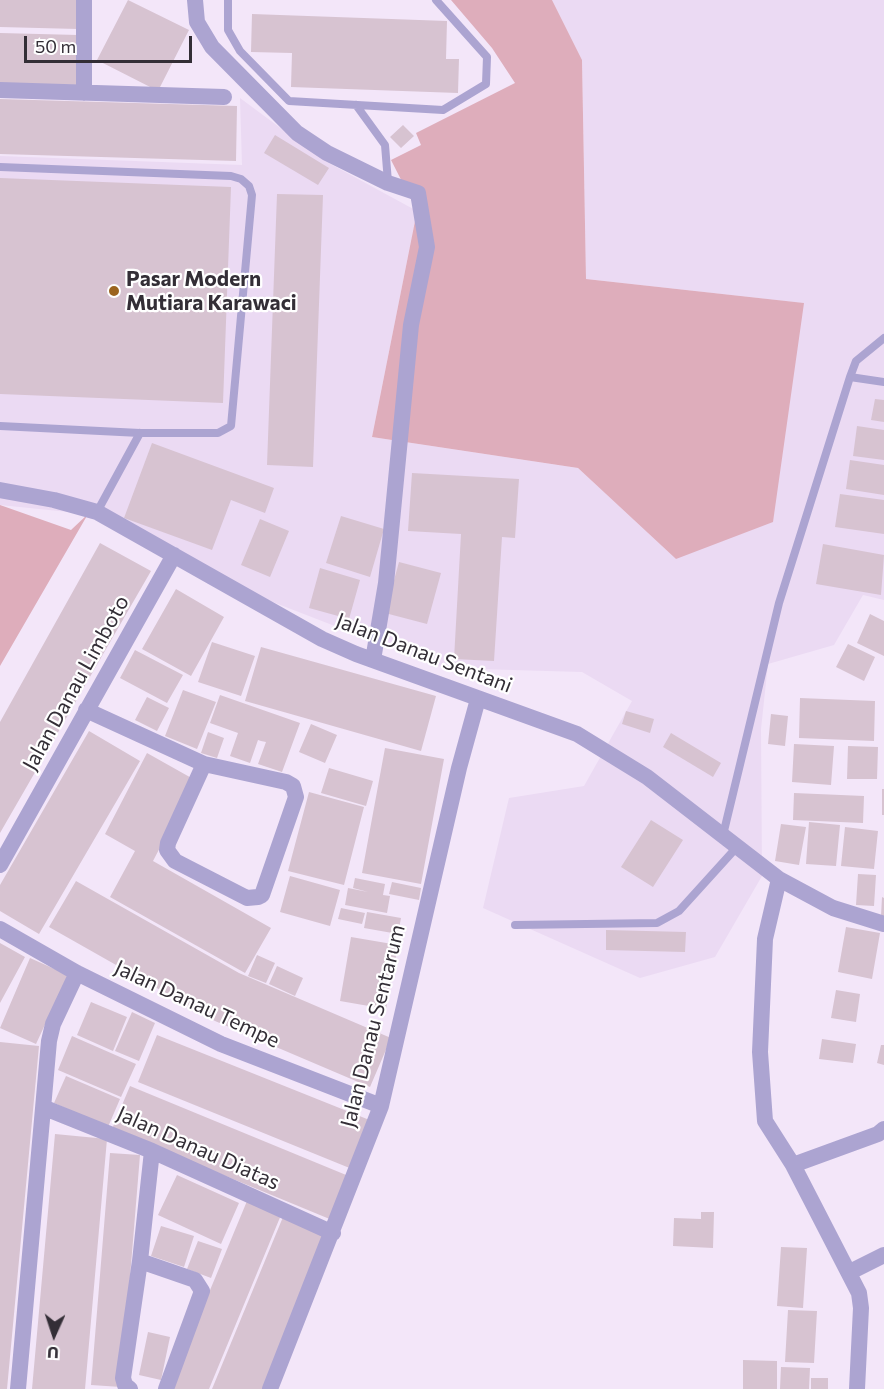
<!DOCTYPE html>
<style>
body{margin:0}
#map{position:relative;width:884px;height:1389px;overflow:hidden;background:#f3e6f9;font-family:Commissioner,sans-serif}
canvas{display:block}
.north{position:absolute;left:24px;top:1305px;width:60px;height:60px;-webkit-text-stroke:4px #fff;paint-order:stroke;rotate:183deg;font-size:16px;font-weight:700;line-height:24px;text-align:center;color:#332e36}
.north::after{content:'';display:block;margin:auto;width:21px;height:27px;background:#332e36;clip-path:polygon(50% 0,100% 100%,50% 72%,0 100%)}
.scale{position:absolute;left:24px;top:36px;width:168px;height:27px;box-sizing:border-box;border:3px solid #332e36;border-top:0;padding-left:8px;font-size:18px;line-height:21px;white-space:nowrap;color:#332e36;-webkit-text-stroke:4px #fff;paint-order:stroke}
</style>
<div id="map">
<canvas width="884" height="1389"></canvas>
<div class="north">U</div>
<div class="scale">50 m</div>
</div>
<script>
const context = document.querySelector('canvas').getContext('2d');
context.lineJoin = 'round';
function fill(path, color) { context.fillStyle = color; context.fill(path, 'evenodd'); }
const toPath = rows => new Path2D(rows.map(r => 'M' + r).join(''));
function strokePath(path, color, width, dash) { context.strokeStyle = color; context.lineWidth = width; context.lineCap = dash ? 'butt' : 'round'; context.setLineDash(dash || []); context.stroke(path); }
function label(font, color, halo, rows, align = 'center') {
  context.font = font + ' Commissioner,sans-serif'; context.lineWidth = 4.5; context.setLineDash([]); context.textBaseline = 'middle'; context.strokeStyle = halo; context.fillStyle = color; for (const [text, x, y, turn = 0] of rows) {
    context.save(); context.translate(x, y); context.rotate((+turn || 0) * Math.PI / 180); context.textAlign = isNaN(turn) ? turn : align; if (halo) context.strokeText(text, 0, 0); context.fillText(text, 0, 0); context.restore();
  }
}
const built = toPath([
 [552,0,884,0,884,600,863,595,834,645,768,664,761,729,762,876,715,957,640,978,483,908,509,798,584,786,632,701,582,672,443,668,260,597,88,514,0,505,0,156,242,165,240,98,325,161,417,211,372,437,578,468,676,559,803,303,586,279,582,60]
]);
const green = toPath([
 [451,0,552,0,582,60,586,279,804,303,773,522,676,559,578,468,372,437,417,211,391,160,421,145,416,133,515,83,492,48],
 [0,505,71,530,88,514,0,666]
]);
const building = toPath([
 [0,0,78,0,78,29,0,27],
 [128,0,189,30,158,91,97,60],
 [252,14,447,21,446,59,459,59,458,93,291,87,292,53,251,52],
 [0,33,78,35,77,85,0,83],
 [0,99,237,106,236,161,0,154],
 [403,125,414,136,401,148,390,137],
 [275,135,329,168,318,185,264,153],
 [0,178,231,187,223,403,0,394],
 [277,194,323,195,313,467,267,465],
 [875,399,884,400,884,422,871,420],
 [857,426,884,430,884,460,853,456],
 [152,443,274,488,265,513,231,500,212,550,124,518],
 [850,460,884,465,884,495,846,489],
 [412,473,519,479,515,538,502,537,494,661,454,659,461,534,408,531],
 [840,494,884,500,884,534,835,527],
 [341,516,384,529,370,577,326,563],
 [260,519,289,531,270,577,241,565],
 [100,543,151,571,0,833,0,722],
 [823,544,884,555,881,595,816,584],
 [399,562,441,573,427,624,385,613],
 [320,568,360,580,349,619,309,608],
 [176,589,224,617,191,676,142,649],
 [870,614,884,621,884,656,857,643],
 [212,642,255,656,241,696,198,682],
 [848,644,875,657,864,681,836,667],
 [261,647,436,696,421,751,245,701],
 [135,650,183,675,167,703,120,678],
 [183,690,216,702,197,749,165,736],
 [220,695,300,723,282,772,258,764,266,742,261,741,258,740,250,763,230,756,238,733,210,723],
 [147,697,169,708,157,731,135,720],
 [800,698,875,701,874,741,799,738],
 [626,711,654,719,650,733,622,724],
 [771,714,788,716,785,746,768,744],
 [311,724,337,735,325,763,299,752],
 [89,731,140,761,39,934,0,911,0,885],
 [208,732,224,738,217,758,201,753],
 [671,733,721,763,713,777,663,747],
 [794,744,834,746,831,785,792,782],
 [848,746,878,747,877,779,847,779],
 [385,748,444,759,421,884,362,873],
 [147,753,195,780,153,861,271,928,245,973,110,897,135,851,105,834],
 [329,768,373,781,366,806,321,793],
 [882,789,884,789,884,815,882,815],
 [309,792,364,807,344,885,288,871],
 [794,793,864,796,863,823,793,820],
 [651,820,683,840,653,887,621,867],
 [809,822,840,825,836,866,806,864],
 [781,824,806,827,799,865,775,861],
 [845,827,878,831,874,869,841,866],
 [858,874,876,875,874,906,856,905],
 [290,876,340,890,330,926,280,912],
 [355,878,385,884,383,895,390,896,387,913,345,905,348,888,368,892,353,888],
 [76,881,239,973,391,1038,370,1087,215,1021,49,927],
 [392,882,421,888,419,900,389,894],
 [882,897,884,898,884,916,881,916],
 [341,908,365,913,362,924,338,919],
 [367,912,401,918,398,934,364,928],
 [846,927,880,933,872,979,838,972],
 [606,930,686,932,685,952,606,950],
 [351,937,398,945,386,1009,340,1001],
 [0,943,25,957,0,1003],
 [257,955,275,963,266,983,248,976],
 [30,958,68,975,36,1044,0,1028],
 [277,966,303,978,295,996,269,984],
 [836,990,860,994,856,1022,831,1018],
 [91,1002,127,1017,113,1051,77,1035],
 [132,1012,155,1023,139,1061,115,1051],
 [157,1035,372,1121,352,1169,138,1082],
 [72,1036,136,1064,121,1097,58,1070],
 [822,1039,856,1044,853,1063,819,1059],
 [0,1042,39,1046,7,1389,0,1389],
 [881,1045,884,1045,884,1065,877,1063],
 [66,1076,120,1099,108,1127,54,1103],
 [130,1086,351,1177,332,1220,112,1129],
 [55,1134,107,1139,85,1389,32,1389],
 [110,1153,140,1155,121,1387,91,1385],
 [177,1175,239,1203,221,1244,158,1215],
 [247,1201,281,1215,209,1389,169,1389],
 [701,1212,714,1212,713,1248,673,1246,674,1218,701,1219],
 [283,1217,327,1235,263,1389,212,1389],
 [161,1226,194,1236,184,1267,151,1256],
 [198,1241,222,1249,211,1278,187,1269],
 [781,1247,807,1248,803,1308,777,1306],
 [788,1310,817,1311,814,1363,785,1362],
 [148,1332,170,1337,161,1380,139,1375],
 [743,1360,777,1361,777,1389,743,1389],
 [781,1367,810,1368,809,1389,780,1389],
 [811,1378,828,1378,828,1389,811,1389]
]);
const service = toPath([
 [228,0,228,30,240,51,289,101,443,110,486,84,487,57,436,0],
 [356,105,385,145,388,182],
 [0,167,231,176,241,179,249,186,252,195,231,426,218,433,140,433,0,426],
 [850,377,884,382],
 [97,512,140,433],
 [723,835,779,603,850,377,856,361,884,338],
 [515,925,657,923,679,911,737,847]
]);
const minor = toPath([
 [84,0,84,93],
 [195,0,197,22,212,47,297,133,327,153,388,183,418,193,427,247,411,325,386,583,373,660],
 [0,90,224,97],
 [0,490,54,500,97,512,322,639,356,654,577,734,647,777,779,879,833,908,884,924],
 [86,710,204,764,286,782,293,786,296,797,262,895,258,897,247,898,175,861,167,850,168,843,204,764],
 [0,865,174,555],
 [779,879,765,939,760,1052,765,1121,793,1165,859,1293,861,1308,857,1389],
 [0,929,77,973,221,1044,381,1106],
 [45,1108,152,1151,333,1233],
 [793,1165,878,1134,884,1129],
 [140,1261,195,1280,202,1291,166,1389],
 [850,1272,884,1255],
 [18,1389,49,1041,53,1024,77,973],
 [130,1389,125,1385,123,1378,140,1261,152,1151],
 [270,1389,381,1106,459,768,478,699]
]);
const markers = [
 [114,291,6,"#9b641f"]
];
const poiNames = [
 ["Pasar Modern",126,279],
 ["Mutiara Karawaci",126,303]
];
const streetNames = [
 ["Jalan Danau Sentani",424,653,21],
 ["Jalan Danau Limboto",76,683,-61],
 ["Jalan Danau Tempe",197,1004,25],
 ["Jalan Danau Sentarum",373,1026,-76],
 ["Jalan Danau Diatas",198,1148,24]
];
fill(built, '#ebdaf3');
fill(green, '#deadbb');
fill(building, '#d7c3d1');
strokePath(service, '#aca4d1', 8);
strokePath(minor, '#aca4d1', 16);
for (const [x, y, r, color] of markers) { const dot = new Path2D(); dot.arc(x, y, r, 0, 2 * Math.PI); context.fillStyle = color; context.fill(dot); strokePath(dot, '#fff', 2); }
label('bold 21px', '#332e36', '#fff', poiNames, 'left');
label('21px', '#332e36', '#fff', streetNames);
</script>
